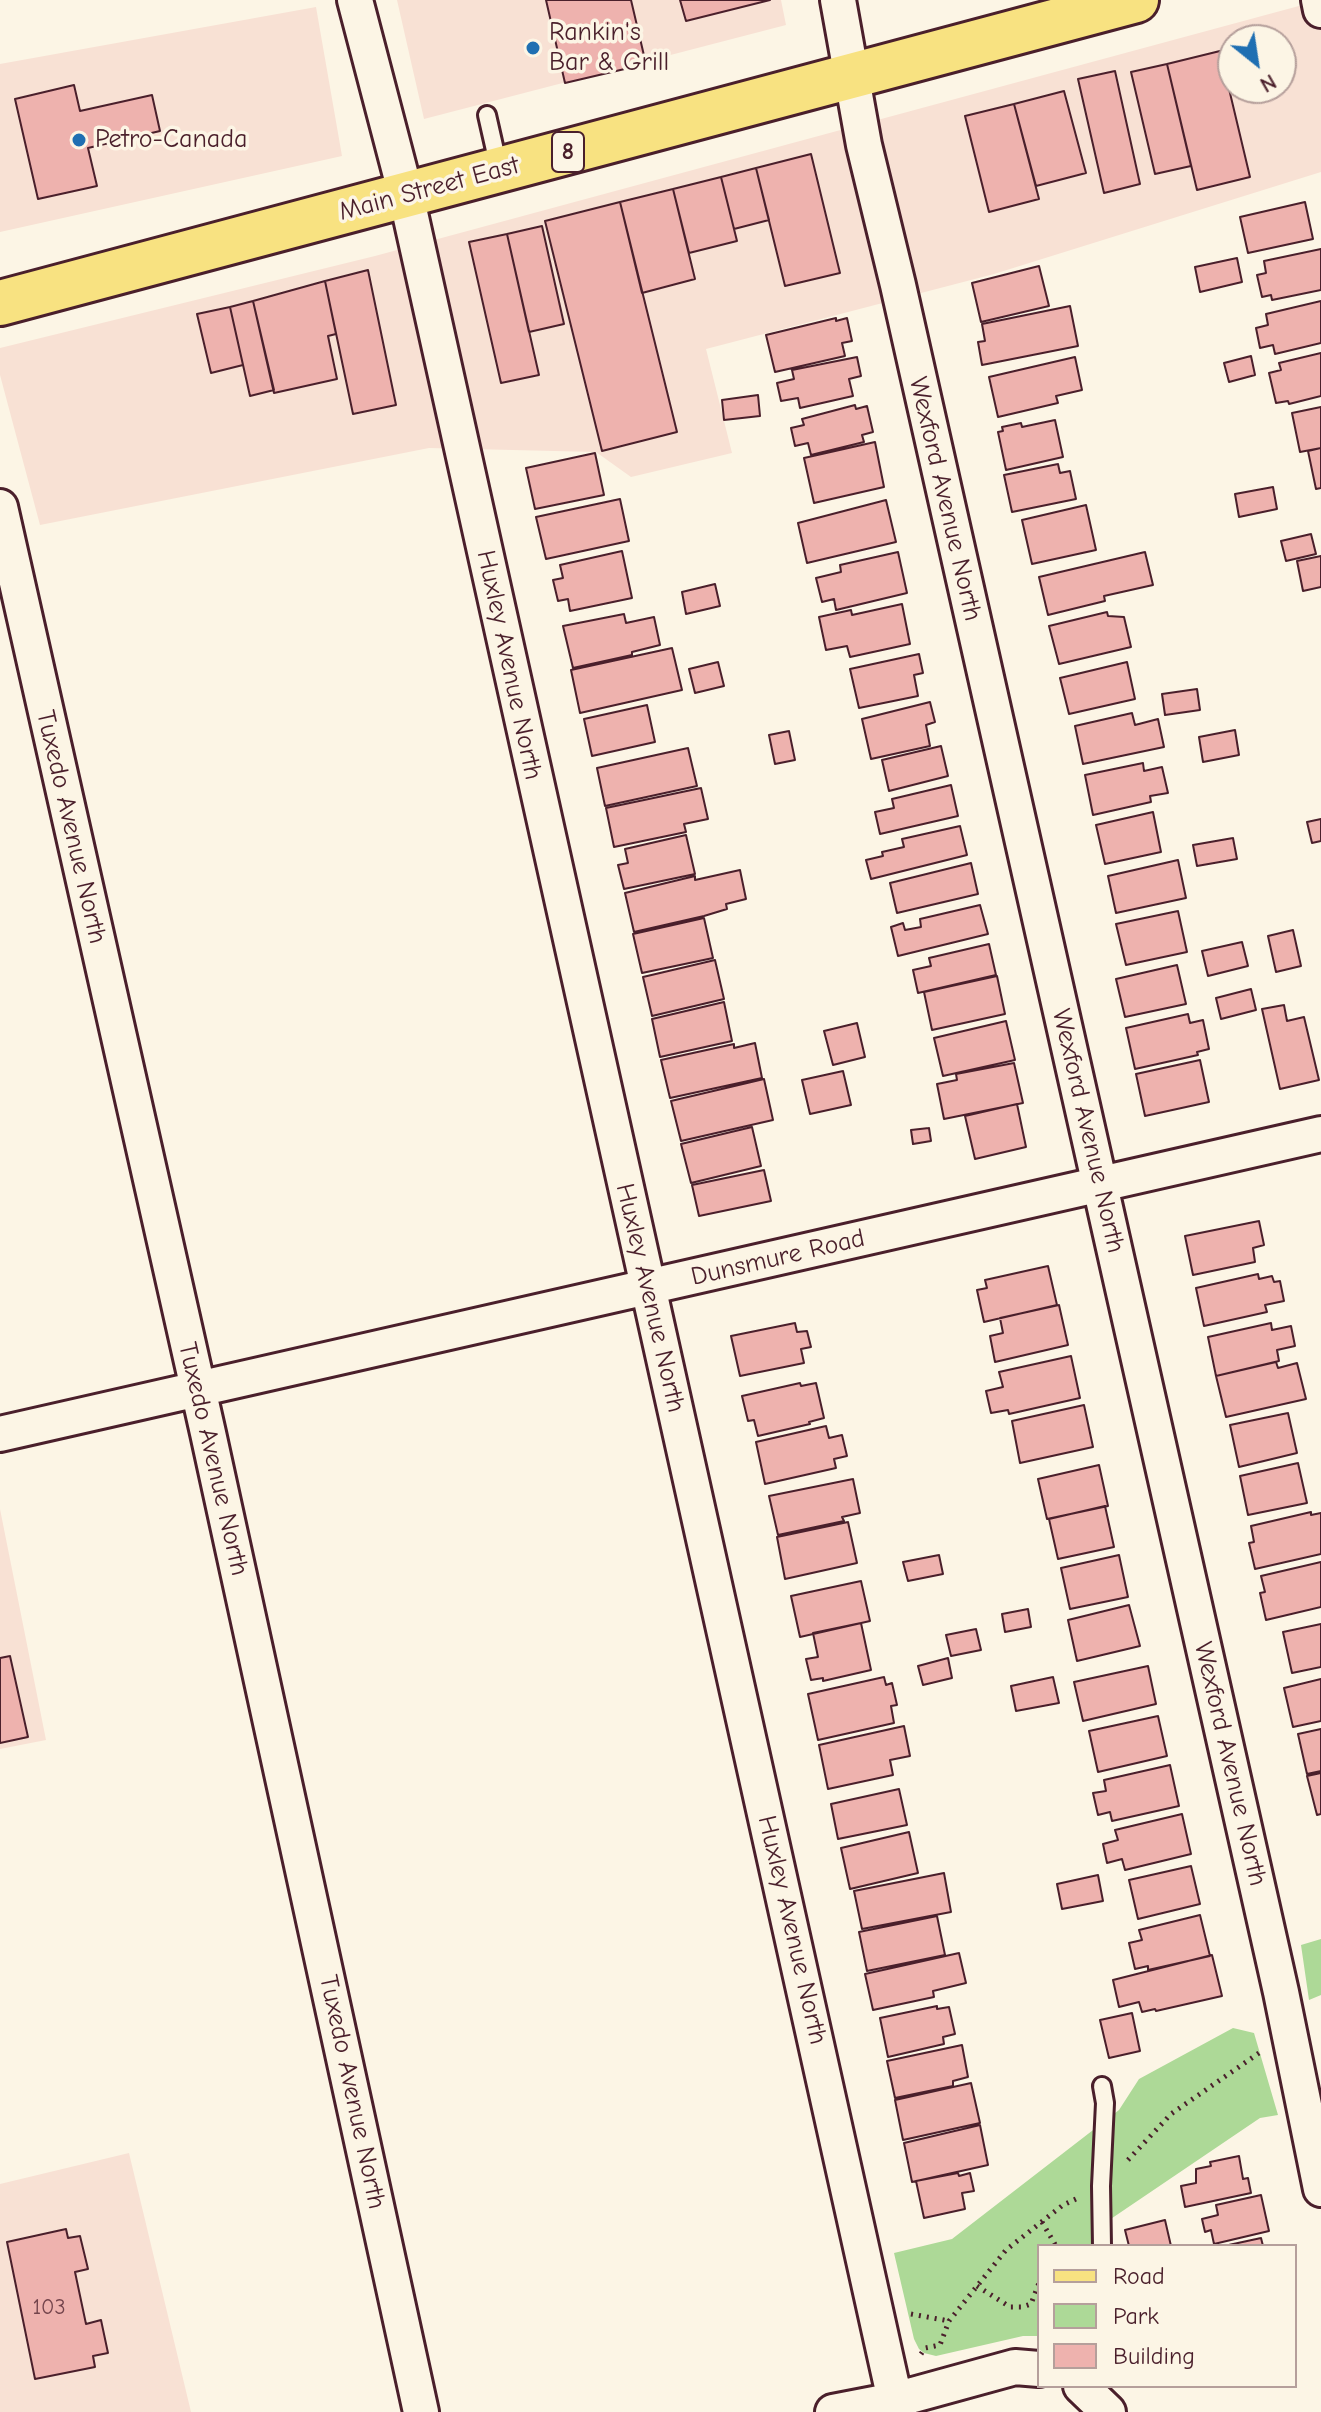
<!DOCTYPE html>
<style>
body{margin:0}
#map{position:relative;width:1321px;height:2412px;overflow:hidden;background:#fcf5e5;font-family:"Comic Neue",sans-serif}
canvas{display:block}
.legend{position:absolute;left:1037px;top:2244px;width:260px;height:144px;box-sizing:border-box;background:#fcf5e5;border:2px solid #b59f9b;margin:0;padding:10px 14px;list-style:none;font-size:24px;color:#4a1f2b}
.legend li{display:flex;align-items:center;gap:16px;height:40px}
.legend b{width:40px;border:2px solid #b59f9b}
.north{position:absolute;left:1217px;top:24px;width:80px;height:80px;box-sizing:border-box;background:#fcf5e5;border:2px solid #b59f9b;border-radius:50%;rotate:150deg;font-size:22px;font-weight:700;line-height:32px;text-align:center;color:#4a1f2b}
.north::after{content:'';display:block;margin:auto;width:28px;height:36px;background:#1f6fb2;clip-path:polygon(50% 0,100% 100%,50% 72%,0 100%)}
</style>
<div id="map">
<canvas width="1321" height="2412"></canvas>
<ul class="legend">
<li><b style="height:10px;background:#f8e281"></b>Road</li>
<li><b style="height:22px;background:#add997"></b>Park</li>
<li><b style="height:22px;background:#eeb2ae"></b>Building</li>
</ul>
<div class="north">N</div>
</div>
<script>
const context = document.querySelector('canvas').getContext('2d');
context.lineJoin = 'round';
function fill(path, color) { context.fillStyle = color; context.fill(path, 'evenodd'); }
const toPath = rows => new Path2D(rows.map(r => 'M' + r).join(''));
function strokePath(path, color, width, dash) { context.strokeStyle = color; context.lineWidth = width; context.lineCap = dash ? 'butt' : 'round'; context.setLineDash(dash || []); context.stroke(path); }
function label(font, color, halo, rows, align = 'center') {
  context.font = font + ' "Comic Neue",sans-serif'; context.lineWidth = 7; context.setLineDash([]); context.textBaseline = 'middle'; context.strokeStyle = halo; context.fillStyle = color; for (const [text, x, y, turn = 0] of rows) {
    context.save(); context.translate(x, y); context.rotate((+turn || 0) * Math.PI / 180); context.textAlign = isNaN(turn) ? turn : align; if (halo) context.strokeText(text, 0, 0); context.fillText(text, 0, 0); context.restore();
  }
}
const built = toPath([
 [397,0,781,0,786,25,424,119],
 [1321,0,1321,172,994,274,706,349,732,453,631,477,596,452,429,448,40,525,0,375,0,348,375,256],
 [1233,40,1281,40,1281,88,1233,88],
 [316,7,342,156,0,232,0,64],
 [0,1509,46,1740,0,1749],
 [129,2153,191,2412,0,2412,0,2184]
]);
const green = toPath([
 [1321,1939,1321,1995,1309,2000,1301,1945],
 [1233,2028,1254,2033,1278,2115,1260,2118,1093,2231,1094,2246,1039,2246,1039,2336,1023,2336,936,2356,924,2353,919,2349,914,2339,894,2253,952,2239,1119,2110,1139,2079]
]);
const building = toPath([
 [546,0,631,0,646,64,565,83,546,0],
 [680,0,770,0,686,21,680,0],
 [1220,51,1250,177,1197,190,1167,64,1220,51],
 [1167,64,1191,166,1155,174,1131,72,1167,64],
 [1115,71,1140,184,1104,193,1078,79,1115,71],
 [74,85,80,111,152,95,160,131,88,148,97,186,38,199,15,99,74,85],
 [1064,91,1086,173,1036,186,1014,104,1064,91],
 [1014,104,1039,199,989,212,965,116,1014,104],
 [811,154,840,273,785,286,756,168,811,154],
 [756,168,769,220,734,229,721,177,756,168],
 [721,177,737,241,689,253,673,189,721,177],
 [673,189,695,279,642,293,620,202,673,189],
 [620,202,677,432,602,451,545,221,620,202],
 [1305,202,1313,239,1248,253,1240,217,1305,202],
 [542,226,564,324,529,332,507,234,542,226],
 [507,234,539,375,501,383,469,242,507,234],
 [1321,249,1321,290,1272,300,1271,295,1262,297,1257,275,1266,273,1264,261,1321,249],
 [1237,258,1242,282,1200,292,1195,267,1237,258],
 [1039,266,1049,306,981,322,972,283,1039,266],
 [368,270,396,405,353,414,325,281,368,270],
 [325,281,336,334,328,336,337,379,274,393,253,301,325,281],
 [253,301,274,390,250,396,230,307,253,301],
 [1321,301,1321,343,1275,354,1273,345,1260,348,1256,328,1268,325,1266,314,1321,301],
 [1070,306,1078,346,982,365,978,342,985,341,982,324,1070,306],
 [230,307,243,365,211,373,197,314,230,307],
 [836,318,836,321,847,318,852,341,842,343,845,356,775,372,766,335,836,318],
 [1321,353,1321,396,1289,404,1288,401,1276,403,1269,373,1281,370,1279,363,1321,353],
 [1251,356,1255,375,1229,382,1224,363,1251,356],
 [857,357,861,376,849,379,853,396,800,408,798,398,781,401,777,383,794,379,792,370,857,357],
 [1075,357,1082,390,1056,396,1058,403,998,417,989,377,1075,357],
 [758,395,760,416,724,420,722,400,758,395],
 [855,405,856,409,867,406,873,432,862,435,864,442,811,455,808,443,795,446,791,428,804,425,802,419,855,405],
 [1321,407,1321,448,1300,452,1292,413,1321,407],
 [1055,420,1063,457,1006,470,998,432,1003,431,1002,427,1021,423,1022,427,1055,420],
 [875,442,884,487,814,503,804,458,875,442],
 [1321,448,1321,488,1316,489,1308,451,1321,448],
 [595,453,604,495,535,509,526,468,595,453],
 [1058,464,1060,473,1070,471,1076,499,1012,512,1004,475,1058,464],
 [1273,487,1277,509,1239,517,1235,494,1273,487],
 [620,499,629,541,546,559,536,517,620,499],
 [886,500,896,542,807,563,798,523,886,500],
 [1086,505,1096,550,1032,564,1022,520,1086,505],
 [1311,534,1316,554,1286,561,1281,541,1311,534],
 [622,551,632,598,570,611,568,599,558,601,553,580,563,578,560,565,622,551],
 [898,552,907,593,836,610,834,599,822,602,816,578,841,572,840,565,898,552],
 [1145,552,1153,585,1104,596,1105,601,1048,615,1039,577,1145,552],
 [1321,556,1321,587,1303,591,1297,561,1321,556],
 [715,584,720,606,686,614,682,592,715,584],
 [902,604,910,644,850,657,847,646,826,650,819,617,851,610,852,615,902,604],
 [1107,612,1108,616,1124,617,1131,647,1059,664,1049,626,1107,612],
 [624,614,626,623,654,617,660,645,632,652,632,655,573,668,563,626,624,614],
 [672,648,682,690,580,713,571,670,672,648],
 [919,654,923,673,914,675,918,696,859,708,850,669,919,654],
 [718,662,724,686,695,693,689,669,718,662],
 [1127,662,1135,699,1069,714,1060,678,1127,662],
 [1197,689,1200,710,1165,715,1162,694,1197,689],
 [930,702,935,722,926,725,930,746,871,759,862,719,930,702],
 [647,705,655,742,592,756,584,719,647,705],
 [1132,713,1135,725,1158,719,1164,747,1083,764,1075,726,1132,713],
 [1235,730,1239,755,1203,762,1199,737,1235,730],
 [789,731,795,760,775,764,769,735,789,731],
 [941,746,948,776,889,791,882,760,941,746],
 [688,748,697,786,605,806,597,768,688,748],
 [1143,763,1144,771,1162,767,1168,793,1150,796,1151,802,1093,815,1085,775,1143,763],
 [951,785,958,816,880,834,875,812,894,808,892,799,951,785],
 [701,788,708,819,684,824,686,832,614,847,606,808,701,788],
 [1153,812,1161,852,1105,864,1096,825,1153,812],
 [1321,819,1321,841,1312,843,1307,822,1321,819],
 [960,826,967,855,871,879,866,860,883,856,882,852,904,847,902,839,960,826],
 [686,835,695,874,624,889,618,865,628,863,625,849,686,835],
 [1233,838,1237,859,1197,866,1193,845,1233,838],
 [1178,860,1186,898,1116,913,1108,876,1178,860],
 [971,863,978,894,897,913,890,883,971,863],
 [740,870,746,899,726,904,727,909,704,916,634,932,625,893,695,876,695,880,740,870],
 [980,905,988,934,898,956,891,927,903,923,905,930,921,927,920,919,980,905],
 [1178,911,1187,952,1126,965,1116,924,1178,911],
 [704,918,713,958,642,973,633,934,704,918],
 [1293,930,1301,966,1276,972,1268,936,1293,930],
 [1242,942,1248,966,1208,976,1202,951,1242,942],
 [989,944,996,975,918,993,913,970,931,966,929,958,989,944],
 [715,960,724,999,652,1016,643,977,715,960],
 [1177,965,1186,1004,1125,1017,1116,979,1177,965],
 [997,976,1005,1014,932,1030,924,992,997,976],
 [1251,989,1256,1010,1221,1019,1216,998,1251,989],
 [724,1002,732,1041,660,1057,652,1019,724,1002],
 [1284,1005,1287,1021,1304,1017,1319,1080,1280,1089,1262,1009,1284,1005],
 [1188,1014,1190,1023,1203,1020,1209,1049,1197,1052,1198,1055,1135,1069,1126,1028,1188,1014],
 [1006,1021,1015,1060,943,1076,934,1038,1006,1021],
 [857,1023,865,1057,833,1065,824,1031,857,1023],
 [755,1043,762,1078,670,1098,661,1060,734,1044,734,1048,755,1043],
 [1200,1060,1209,1102,1145,1116,1136,1074,1200,1060],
 [1014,1063,1023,1103,944,1119,937,1084,957,1080,956,1074,1014,1063],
 [843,1071,851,1105,810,1114,802,1080,843,1071],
 [764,1079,773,1120,681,1141,671,1101,764,1079],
 [1017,1104,1026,1147,975,1159,965,1116,1017,1104],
 [752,1127,761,1166,691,1183,681,1144,752,1127],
 [929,1128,931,1141,913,1144,911,1130,929,1128],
 [764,1170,771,1201,699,1216,692,1185,764,1170],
 [1259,1221,1264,1245,1253,1248,1255,1262,1193,1275,1185,1236,1259,1221],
 [1048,1266,1057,1305,984,1322,977,1290,987,1288,985,1280,1048,1266],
 [1258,1274,1259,1279,1272,1276,1274,1282,1280,1281,1284,1301,1265,1305,1267,1312,1204,1326,1196,1288,1258,1274],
 [1059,1305,1068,1345,995,1362,990,1336,1003,1333,1000,1318,1059,1305],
 [795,1323,797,1332,807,1331,811,1347,801,1349,804,1363,740,1376,731,1336,795,1323],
 [1271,1323,1272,1330,1291,1326,1295,1346,1277,1350,1279,1361,1216,1376,1208,1337,1271,1323],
 [1071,1356,1080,1398,1009,1414,1008,1410,991,1413,986,1391,1003,1387,999,1372,1071,1356],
 [1276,1362,1278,1368,1297,1363,1306,1399,1226,1417,1216,1376,1276,1362],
 [800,1383,801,1386,816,1383,824,1418,809,1422,810,1424,758,1436,754,1420,748,1421,742,1396,800,1383],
 [1084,1405,1093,1447,1020,1463,1012,1421,1084,1405],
 [1288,1413,1297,1453,1239,1467,1230,1425,1288,1413],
 [826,1426,829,1438,842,1435,847,1456,834,1459,836,1468,765,1484,756,1442,826,1426],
 [1298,1463,1307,1503,1248,1515,1240,1476,1298,1463],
 [1099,1465,1108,1506,1047,1519,1038,1479,1099,1465],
 [853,1479,860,1513,842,1517,844,1521,778,1535,769,1496,853,1479],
 [1105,1506,1114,1547,1058,1559,1049,1519,1105,1506],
 [1311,1512,1311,1515,1321,1513,1321,1554,1255,1569,1249,1543,1254,1542,1251,1526,1311,1512],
 [848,1522,857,1563,785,1579,777,1537,848,1522],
 [939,1555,943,1574,908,1581,903,1562,939,1555],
 [1119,1555,1128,1597,1070,1609,1061,1568,1119,1555],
 [1321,1562,1321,1607,1266,1620,1260,1593,1265,1592,1261,1576,1321,1562],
 [861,1581,870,1621,800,1637,791,1596,861,1581],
 [1129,1605,1140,1646,1077,1661,1068,1620,1129,1605],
 [1028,1609,1031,1627,1005,1632,1002,1614,1028,1609],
 [861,1623,871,1670,823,1681,823,1678,811,1680,806,1659,818,1657,813,1633,861,1623],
 [1321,1624,1321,1667,1292,1673,1283,1632,1321,1624],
 [976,1629,981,1650,951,1656,946,1635,976,1629],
 [10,1656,28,1737,0,1743,0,1658,10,1656],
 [948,1658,952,1678,923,1685,918,1666,948,1658],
 [1148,1666,1156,1704,1083,1721,1074,1682,1148,1666],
 [884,1677,886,1685,892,1683,897,1705,891,1706,894,1723,818,1740,808,1694,884,1677],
 [1053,1677,1059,1703,1016,1711,1011,1686,1053,1677],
 [1321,1679,1321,1721,1293,1727,1284,1688,1321,1679],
 [1158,1716,1167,1756,1098,1772,1089,1731,1158,1716],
 [904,1726,910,1756,890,1760,893,1775,828,1789,819,1745,904,1726],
 [1321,1729,1321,1771,1307,1774,1298,1734,1321,1729],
 [1170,1765,1179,1806,1112,1821,1110,1812,1098,1815,1093,1793,1106,1791,1104,1780,1170,1765],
 [1321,1773,1321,1814,1317,1815,1307,1776,1321,1773],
 [899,1789,907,1825,838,1839,831,1804,899,1789],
 [1182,1814,1191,1854,1125,1870,1122,1859,1107,1863,1103,1844,1118,1840,1115,1830,1182,1814],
 [909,1832,918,1873,850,1889,841,1848,909,1832],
 [1191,1866,1200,1904,1138,1919,1129,1880,1191,1866],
 [944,1873,951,1912,862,1929,854,1891,944,1873],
 [1098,1875,1103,1901,1062,1909,1057,1884,1098,1875],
 [1200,1915,1210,1956,1148,1970,1148,1966,1135,1969,1129,1943,1142,1940,1139,1930,1200,1915],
 [937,1916,945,1955,867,1971,859,1932,937,1916],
 [959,1953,966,1983,933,1991,934,1997,873,2010,865,1974,959,1953],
 [1212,1955,1222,1996,1156,2011,1155,2009,1142,2012,1139,2002,1119,2007,1113,1980,1212,1955],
 [937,2006,937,2009,949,2007,955,2034,943,2037,944,2044,888,2057,880,2018,937,2006],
 [1132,2013,1140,2051,1109,2058,1100,2020,1132,2013],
 [962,2045,968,2077,953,2081,953,2086,895,2098,887,2061,962,2045],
 [971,2083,980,2123,903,2140,895,2100,971,2083],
 [980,2125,988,2165,912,2182,904,2143,980,2125],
 [1239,2156,1243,2179,1248,2178,1251,2193,1185,2207,1181,2186,1196,2183,1196,2169,1211,2166,1210,2162,1239,2156],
 [958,2173,959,2176,970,2173,974,2191,962,2193,965,2209,924,2218,916,2181,958,2173],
 [1261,2195,1269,2231,1214,2244,1211,2230,1205,2232,1202,2219,1218,2215,1216,2205,1261,2195],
 [1165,2220,1171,2246,1129,2246,1125,2230,1165,2220],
 [66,2229,68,2238,80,2236,88,2269,75,2272,86,2324,101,2320,108,2353,93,2356,95,2367,35,2379,7,2242,66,2229],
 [1261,2238,1263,2246,1224,2246,1261,2238]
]);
const path = toPath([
 [1128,2160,1171,2114,1259,2053],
 [1042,2222,1056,2246],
 [977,2286,1010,2307,1022,2307,1031,2304,1039,2283],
 [911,2314,949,2321],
 [921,2354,925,2348,940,2345,949,2321,1006,2250,1063,2205,1076,2199]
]);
const service = toPath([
 [487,115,499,168],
 [1102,2086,1105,2103,1101,2186,1102,2246]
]);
const minor = toPath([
 [355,0,406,195,895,2400],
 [838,0,864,145,898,285,1281,1992,1321,2189],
 [1319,0,1321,10],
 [0,507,208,1433,421,2412],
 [0,1434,1321,1134],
 [1081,2386,1108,2412],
 [833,2412,895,2400,1015,2367,1039,2369]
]);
const primary = toPath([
 [0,303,1136,0]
]);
const markers = [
 [533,48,8,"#1f6fb2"],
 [79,140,8,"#1f6fb2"]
];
const numberNames = [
 ["103",49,2308]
];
const shields = [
 [568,152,32]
];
const shieldNames = [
 ["8",568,152]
];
const poiNames = [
 ["Rankin's",549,33],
 ["Bar & Grill",549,63],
 ["Petro-Canada",95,140]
];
const streetNames = [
 ["Main Street East",429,189,-15],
 ["Wexford Avenue North",945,499,77],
 ["Huxley Avenue North",509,665,78],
 ["Tuxedo Avenue North",71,827,77],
 ["Wexford Avenue North",1088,1131,77],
 ["Dunsmure Road",778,1258,-13],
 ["Huxley Avenue North",650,1298,77],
 ["Tuxedo Avenue North",213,1459,77],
 ["Wexford Avenue North",1230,1764,77],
 ["Huxley Avenue North",792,1930,77],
 ["Tuxedo Avenue North",352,2092,78]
];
fill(built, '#f8e1d4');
fill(green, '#add997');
fill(building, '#eeb2ae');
strokePath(building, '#4a1f2b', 2);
strokePath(service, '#4a1f2b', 22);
strokePath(minor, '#4a1f2b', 40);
strokePath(primary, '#4a1f2b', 50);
strokePath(path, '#4a1f2b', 5, [2, 6]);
strokePath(service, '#fcf5e5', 16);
strokePath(minor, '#fcf5e5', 34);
strokePath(primary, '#f8e281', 44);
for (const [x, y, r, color] of markers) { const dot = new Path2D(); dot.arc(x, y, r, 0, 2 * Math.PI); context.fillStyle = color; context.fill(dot); strokePath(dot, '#fcf5e5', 3); }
label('22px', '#73444c', null, numberNames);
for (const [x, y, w] of shields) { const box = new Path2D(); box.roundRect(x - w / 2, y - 20, w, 40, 6); context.fillStyle = '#fcf5e5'; context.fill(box); strokePath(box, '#4a1f2b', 2); }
label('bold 24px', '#4a1f2b', null, shieldNames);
label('26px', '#4a1f2b', '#fcf5e5', poiNames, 'left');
label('26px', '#4a1f2b', '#fcf5e5', streetNames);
</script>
